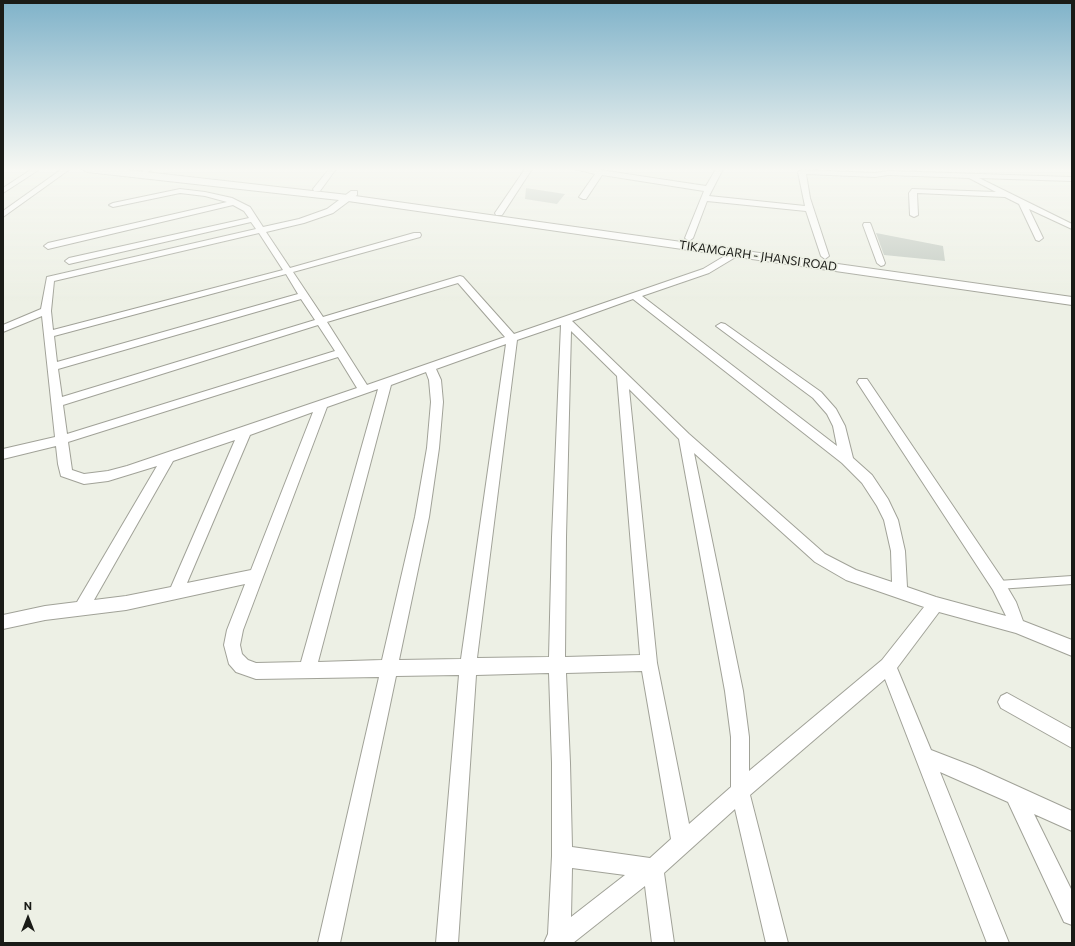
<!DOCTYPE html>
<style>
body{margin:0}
#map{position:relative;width:1075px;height:946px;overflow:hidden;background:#edf0e5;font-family:Commissioner,sans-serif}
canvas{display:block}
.frame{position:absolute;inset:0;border:4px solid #1a1b17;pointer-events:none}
.north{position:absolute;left:8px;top:898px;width:40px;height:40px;-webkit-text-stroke:3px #edf0e5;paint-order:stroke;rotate:0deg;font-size:11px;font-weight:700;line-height:16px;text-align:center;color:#1a1b17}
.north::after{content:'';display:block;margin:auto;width:14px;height:18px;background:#1a1b17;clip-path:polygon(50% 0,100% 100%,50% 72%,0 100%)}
</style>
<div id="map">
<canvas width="1075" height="946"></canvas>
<div class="frame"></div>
<div class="north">N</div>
</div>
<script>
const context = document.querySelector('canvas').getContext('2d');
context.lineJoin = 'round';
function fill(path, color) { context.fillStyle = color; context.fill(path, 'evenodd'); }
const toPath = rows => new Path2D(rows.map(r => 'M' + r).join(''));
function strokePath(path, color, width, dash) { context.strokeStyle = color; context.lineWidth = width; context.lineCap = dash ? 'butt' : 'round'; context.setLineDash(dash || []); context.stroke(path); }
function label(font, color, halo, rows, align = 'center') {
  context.font = font + ' Commissioner,sans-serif'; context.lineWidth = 3.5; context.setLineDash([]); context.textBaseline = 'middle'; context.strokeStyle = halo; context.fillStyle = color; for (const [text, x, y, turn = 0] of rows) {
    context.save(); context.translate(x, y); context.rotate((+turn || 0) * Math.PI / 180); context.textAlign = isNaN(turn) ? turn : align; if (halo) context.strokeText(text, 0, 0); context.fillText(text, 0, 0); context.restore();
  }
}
const building = toPath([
 [526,188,565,194,557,204,525,199],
 [876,233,943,246,945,261,884,255]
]);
const lane = toPath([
 [1072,576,1072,584,998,589,995,588,994,585,995,582,998,581,1072,576]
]);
const street = toPath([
 [32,169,40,169,3,193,3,188,32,169],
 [62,169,70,169,3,217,3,211,62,169],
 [144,169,152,169,146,173,142,171,144,169],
 [329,169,336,169,320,191,314,191,313,189,329,169],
 [525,169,532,169,502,215,496,215,495,213,525,169],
 [575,169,600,170,706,186,716,169,723,169,709,196,805,206,798,172,802,170,875,173,888,171,1072,177,1072,181,979,178,1072,224,1072,229,1029,209,1043,238,1039,241,1036,240,1019,204,1005,197,917,193,918,215,914,217,910,215,909,193,912,189,996,192,969,178,888,175,875,177,806,174,810,198,829,256,825,259,821,256,806,211,707,201,693,238,689,241,685,238,704,191,602,175,586,199,583,199,579,197,595,174,575,169],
 [180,189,205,192,232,198,250,207,263,227,299,219,327,209,351,191,357,191,357,195,333,213,304,223,266,232,290,268,414,233,420,233,421,235,420,237,293,272,323,317,460,276,463,277,514,334,703,269,733,251,739,251,740,253,739,255,709,273,642,296,837,446,833,426,827,414,813,398,716,326,721,323,725,324,821,392,836,409,845,426,853,458,872,475,888,499,898,520,905,551,907,587,936,597,1006,616,993,590,857,382,859,379,867,379,1003,580,1016,602,1023,621,1072,640,1072,656,1016,633,939,612,897,668,931,750,975,767,1072,811,1072,831,1034,814,1072,891,1072,925,1064,922,1008,802,940,772,1009,943,987,943,885,679,750,795,788,943,766,943,735,809,664,873,674,943,652,943,645,886,573,943,544,943,548,934,552,856,552,763,549,673,476,675,458,943,436,943,459,675,396,676,340,943,318,943,379,677,256,679,236,672,229,664,224,645,227,630,245,584,126,610,45,620,3,629,3,615,45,606,77,602,157,466,108,481,84,484,61,476,58,464,56,446,3,459,3,449,55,437,42,316,3,332,3,325,41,309,47,277,256,229,251,222,69,264,65,261,69,258,249,218,244,211,233,205,48,249,44,246,48,243,227,202,205,196,180,193,113,207,109,205,113,203,180,189],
 [259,233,283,270,53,330,51,311,54,281,259,233],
 [286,274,298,294,57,362,54,336,286,274],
 [458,283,505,337,367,385,327,322,458,283],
 [301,299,315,320,62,397,58,369,301,299],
 [633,299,842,463,862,483,877,506,884,520,891,551,892,582,856,570,825,554,689,434,572,321,633,299],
 [318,325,335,351,67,434,63,405,318,325],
 [561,325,552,537,549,657,477,658,517,340,561,325],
 [571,331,617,376,640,655,565,657,566,537,571,331],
 [506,344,461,659,399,660,429,517,439,448,443,402,441,380,436,369,506,344],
 [338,357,357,388,127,466,108,471,84,474,72,470,68,442,338,357],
 [426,372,429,380,431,402,427,448,415,517,382,660,318,662,391,385,426,372],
 [378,389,301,662,256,663,248,660,242,654,240,645,243,630,327,407,378,389],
 [629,389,679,439,725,691,731,737,731,787,689,824,657,663,629,389],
 [313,412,251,570,187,583,250,435,313,412],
 [235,440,171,587,126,596,94,600,173,461,235,440],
 [694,453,815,562,846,580,924,607,882,660,749,771,749,737,743,691,694,453],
 [642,671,671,839,650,858,572,847,570,763,566,673,642,671],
 [572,868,625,875,571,917,572,868],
 [864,223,870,223,871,225,885,263,884,265,881,266,877,263,863,225,864,223],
 [1007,693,1072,729,1072,748,1001,708,998,702,1001,696,1007,693]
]);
const secondary = toPath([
 [82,169,119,169,348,195,1072,297,1072,305,348,201,87,172,82,169]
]);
const farStreetnames = [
 ["TIKAMGARH - JHANSI ROAD",758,256,8]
];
fill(building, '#c1c9c0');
strokePath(lane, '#a1a298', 2);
strokePath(street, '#a1a298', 2);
strokePath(secondary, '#a1a298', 2);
fill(lane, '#fff');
fill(street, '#fff');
fill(secondary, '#fff');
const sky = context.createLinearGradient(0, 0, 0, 302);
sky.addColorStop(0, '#7fb2c9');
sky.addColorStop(0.56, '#f7f8f3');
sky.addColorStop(1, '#f7f8f300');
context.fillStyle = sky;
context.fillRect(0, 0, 1075, 302);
label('12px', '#1a1b17', '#edf0e5', farStreetnames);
</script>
